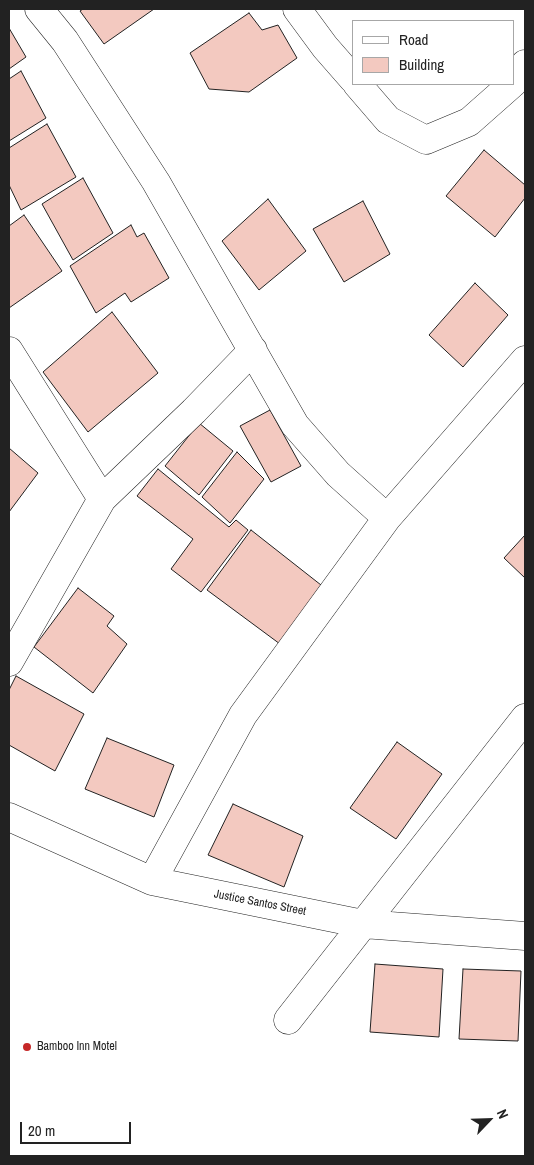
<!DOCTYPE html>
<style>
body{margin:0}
#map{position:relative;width:534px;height:1165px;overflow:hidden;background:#fff;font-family:"Archivo Narrow",sans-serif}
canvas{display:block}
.frame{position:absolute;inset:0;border:10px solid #222;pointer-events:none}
.legend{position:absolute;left:352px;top:20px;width:162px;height:65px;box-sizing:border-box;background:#fff;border:1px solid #a7a7a7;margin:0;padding:6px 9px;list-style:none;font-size:15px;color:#222}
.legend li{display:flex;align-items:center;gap:10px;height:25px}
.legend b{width:25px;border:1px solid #a7a7a7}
.north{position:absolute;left:464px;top:1095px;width:50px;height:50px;-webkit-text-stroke:4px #fff;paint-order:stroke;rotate:66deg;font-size:14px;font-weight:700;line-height:20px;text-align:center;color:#222}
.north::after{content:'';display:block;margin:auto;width:18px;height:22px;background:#222;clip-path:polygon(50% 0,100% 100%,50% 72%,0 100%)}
.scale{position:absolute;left:20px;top:1122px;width:111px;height:22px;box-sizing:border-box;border:2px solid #222;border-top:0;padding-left:6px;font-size:15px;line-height:18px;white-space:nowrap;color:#222;-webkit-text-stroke:4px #fff;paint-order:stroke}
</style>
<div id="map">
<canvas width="534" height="1165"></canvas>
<div class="frame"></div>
<ul class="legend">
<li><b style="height:6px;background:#fff"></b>Road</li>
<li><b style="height:14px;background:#f3c9c0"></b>Building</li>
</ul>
<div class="north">N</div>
<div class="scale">20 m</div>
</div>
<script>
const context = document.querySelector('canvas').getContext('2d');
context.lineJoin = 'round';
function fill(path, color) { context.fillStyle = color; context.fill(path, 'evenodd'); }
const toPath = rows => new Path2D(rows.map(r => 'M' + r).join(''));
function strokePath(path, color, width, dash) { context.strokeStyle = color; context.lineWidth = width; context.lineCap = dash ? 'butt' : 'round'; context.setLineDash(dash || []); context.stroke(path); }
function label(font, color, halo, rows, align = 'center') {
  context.font = font + ' "Archivo Narrow",sans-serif'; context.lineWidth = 4; context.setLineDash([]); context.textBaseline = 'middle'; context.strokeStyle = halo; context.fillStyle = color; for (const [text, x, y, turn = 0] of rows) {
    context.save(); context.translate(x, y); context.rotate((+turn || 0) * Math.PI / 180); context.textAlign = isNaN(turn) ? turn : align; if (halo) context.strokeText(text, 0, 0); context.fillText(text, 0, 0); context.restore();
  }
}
const building = toPath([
 [83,9,154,9,104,44,80,11,83,9],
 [249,13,262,30,278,25,297,58,249,92,209,89,190,53,249,13],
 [9,28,26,57,9,69,9,28],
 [21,71,46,118,9,141,9,79,21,71],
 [47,124,76,177,21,210,9,185,9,148,47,124],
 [484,150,525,185,525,198,495,237,446,196,484,150],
 [83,178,113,233,73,260,42,204,83,178],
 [268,199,306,251,259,290,222,241,268,199],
 [363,201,390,254,344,282,313,229,363,201],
 [24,215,62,271,9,308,9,226,24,215],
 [131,225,137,237,144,233,169,278,131,302,125,293,96,313,70,266,131,225],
 [475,283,508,315,463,367,429,335,475,283],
 [112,312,158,373,88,432,43,372,112,312],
 [270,410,301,466,271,482,240,426,270,410],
 [199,423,233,451,199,495,165,466,199,423],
 [9,448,38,473,9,512,9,448],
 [237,452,264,479,230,523,202,497,237,452],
 [158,469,229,527,236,520,248,530,201,592,171,569,193,539,137,496,158,469],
 [251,530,321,585,280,644,207,590,251,530],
 [525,535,525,578,504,558,525,535],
 [78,588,114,616,107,626,127,644,93,693,34,647,78,588],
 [16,676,84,714,55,771,9,745,9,690,16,676],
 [107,738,174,765,154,817,85,789,107,738],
 [397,742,442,774,396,839,350,808,397,742],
 [233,804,303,836,284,887,208,855,233,804],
 [375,964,443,969,439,1037,370,1032,375,964],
 [463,969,521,971,518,1041,459,1039,463,969]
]);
const street = toPath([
 [39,9,65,41,156,182,295,425,338,474,387,518],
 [297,9,325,47,353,79],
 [513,83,525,64],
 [357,84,388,120,426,140,469,122,512,84],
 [9,351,102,499],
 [9,662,102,499,194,411,253,350],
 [9,817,152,881,363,924,525,936],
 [152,881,243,715,387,518,525,360],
 [288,1020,525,718]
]);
const markers = [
 [27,1047,5,"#c62828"]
];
const streetNames = [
 ["Justice Santos Street",260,903,11]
];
const poiNames = [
 ["Bamboo Inn Motel",37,1047]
];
fill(building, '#f3c9c0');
strokePath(building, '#222', 1);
strokePath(street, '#222', 29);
strokePath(street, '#fff', 28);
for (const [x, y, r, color] of markers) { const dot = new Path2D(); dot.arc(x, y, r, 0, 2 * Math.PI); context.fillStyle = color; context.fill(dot); strokePath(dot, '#fff', 2); }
label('12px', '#222', '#fff', streetNames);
label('12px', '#222', '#fff', poiNames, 'left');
</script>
